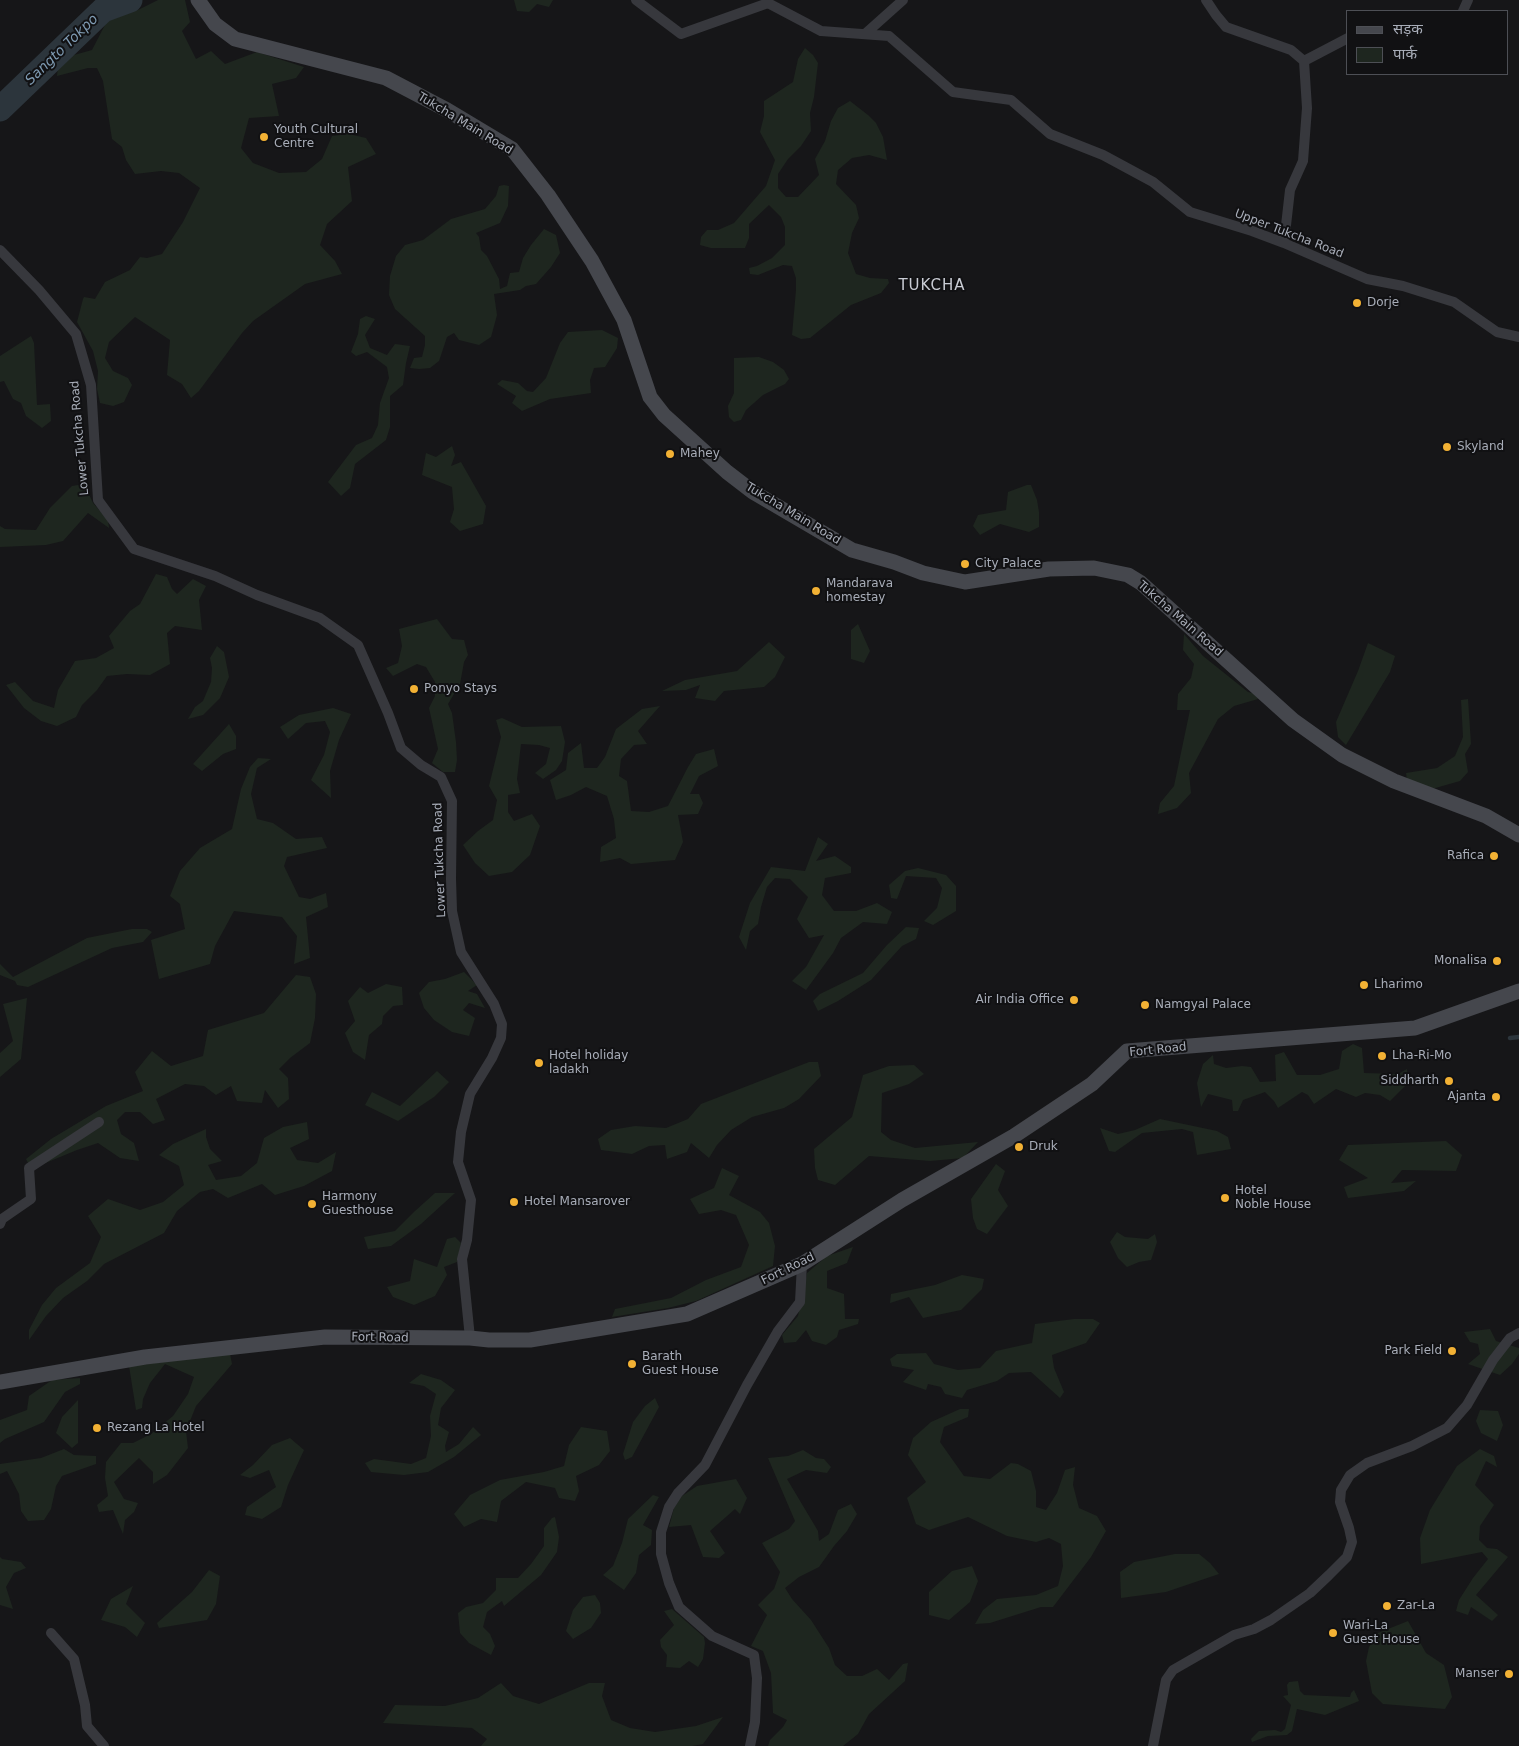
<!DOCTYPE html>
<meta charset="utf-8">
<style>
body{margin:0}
#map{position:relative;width:1519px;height:1746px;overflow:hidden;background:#161618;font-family:"DejaVu Sans","Noto Sans Devanagari",sans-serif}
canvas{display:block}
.legend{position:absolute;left:1346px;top:10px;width:162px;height:65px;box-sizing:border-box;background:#111113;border:1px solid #4d4f55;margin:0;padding:6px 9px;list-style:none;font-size:15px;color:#a8adb8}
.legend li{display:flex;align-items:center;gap:10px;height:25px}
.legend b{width:25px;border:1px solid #4d4f55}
</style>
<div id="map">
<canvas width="1519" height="1746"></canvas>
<ul class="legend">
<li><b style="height:6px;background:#45474d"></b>सड़क</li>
<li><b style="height:14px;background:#1e261f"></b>पार्क</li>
</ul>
</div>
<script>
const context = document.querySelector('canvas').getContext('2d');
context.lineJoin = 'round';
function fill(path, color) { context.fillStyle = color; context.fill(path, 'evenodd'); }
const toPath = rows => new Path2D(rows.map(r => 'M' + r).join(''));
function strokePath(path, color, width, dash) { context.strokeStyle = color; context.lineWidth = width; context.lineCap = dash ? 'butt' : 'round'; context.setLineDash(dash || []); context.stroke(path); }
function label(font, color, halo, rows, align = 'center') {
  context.font = font + ' "DejaVu Sans",sans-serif'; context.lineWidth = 4; context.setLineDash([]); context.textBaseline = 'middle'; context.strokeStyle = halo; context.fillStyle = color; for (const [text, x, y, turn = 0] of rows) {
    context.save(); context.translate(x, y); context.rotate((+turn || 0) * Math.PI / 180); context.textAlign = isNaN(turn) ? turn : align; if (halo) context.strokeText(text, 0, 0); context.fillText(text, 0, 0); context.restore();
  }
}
const green = toPath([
 [158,0,185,0,190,22,182,31,196,59,211,51,225,64,257,52,304,67,296,78,272,84,279,116,249,118,241,148,253,163,279,173,306,172,322,159,332,136,349,134,366,138,376,154,348,167,352,201,327,224,320,245,335,261,342,274,305,284,253,321,242,333,199,391,191,398,182,384,167,375,170,340,135,317,109,342,105,358,113,371,128,378,132,385,124,402,113,406,100,403,97,389,98,371,93,351,77,322,83,299,84,297,95,299,105,282,130,270,140,257,147,258,162,254,183,222,200,188,179,173,161,171,135,174,126,160,122,147,112,139,103,81,97,68,88,68,57,76,58,66,63,58,92,50,108,19,120,13,138,10],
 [514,0,553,0,549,7,537,4,529,12,517,11],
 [805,48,813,55,818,63,814,97,810,113,811,131,801,146,788,159,778,174,778,188,786,197,798,197,819,175,815,159,825,141,831,121,838,108,850,101,868,115,876,123,883,137,887,160,869,155,852,158,838,170,836,184,856,205,859,218,852,233,848,253,856,274,870,278,888,279,889,283,881,293,851,305,810,338,801,339,792,335,796,290,796,278,792,266,783,265,758,275,750,274,749,268,757,266,772,258,785,245,785,227,781,217,769,205,749,224,749,238,745,248,711,248,700,245,701,237,707,230,718,230,734,223,766,186,775,160,760,132,764,116,764,101,793,82,798,59],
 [504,185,509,186,508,206,500,223,476,233,479,237,481,250,487,256,499,279,500,289,507,286,510,273,519,272,523,258,531,245,544,229,556,235,560,253,551,267,536,284,526,286,520,290,494,294,497,315,491,337,479,345,459,340,454,333,447,337,439,361,430,368,419,369,410,368,414,358,422,357,425,345,425,336,395,309,389,295,390,276,396,256,405,245,423,240,451,219,485,209,496,196,499,186],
 [366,316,375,319,365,335,370,348,387,355,395,344,410,346,406,363,403,385,390,396,390,427,386,440,355,464,350,488,341,496,328,482,356,445,372,438,378,425,380,403,389,378,387,367,367,352,356,356,351,352,358,334,360,319],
 [602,330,618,338,617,348,605,367,594,368,590,380,591,393,550,399,522,411,512,403,516,396,497,384,502,380,518,383,527,391,533,392,546,378,560,343,568,332],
 [31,336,34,343,37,405,50,404,51,421,42,428,26,416,21,403,13,399,4,381,0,382,0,356],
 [759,357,773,362,784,370,789,379,785,384,763,395,746,410,741,420,734,422,729,417,728,406,734,393,734,358],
 [452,446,455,455,451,466,461,462,486,506,483,524,460,531,450,522,454,509,452,487,422,475,426,453,436,457],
 [84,484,93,503,108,520,109,528,88,513,63,541,46,545,0,547,0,526,5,529,36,530,50,508,72,486],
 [1027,485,1031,485,1037,500,1039,512,1039,527,1029,532,1000,524,980,535,973,526,978,515,1006,510,1008,492],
 [156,574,167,577,172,589,177,594,193,579,206,586,199,600,202,630,175,626,167,633,170,664,150,675,127,674,107,676,97,690,82,705,76,717,57,726,41,721,24,708,6,685,15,682,33,701,54,708,58,690,75,661,96,658,114,648,109,636,130,611,140,604],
 [437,619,452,639,464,640,468,655,464,662,460,684,448,704,452,713,456,742,457,760,455,772,443,772,432,763,438,749,429,708,435,696,435,682,426,667,417,664,393,676,386,668,398,663,402,646,399,629],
 [858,624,870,651,864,663,851,659,851,630],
 [1184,634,1203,656,1248,692,1256,694,1258,699,1234,706,1218,719,1189,773,1191,793,1177,808,1158,814,1160,803,1174,786,1190,710,1177,710,1178,694,1191,678,1194,664,1183,650],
 [769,642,785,657,775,677,764,687,724,691,715,701,695,698,700,685,686,690,662,691,685,680,737,671],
 [1368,643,1395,656,1390,672,1346,745,1338,737,1336,722,1358,671],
 [217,646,224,652,229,677,220,698,203,715,188,719,195,707,203,701,211,682,212,668,210,658],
 [1468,699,1471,744,1465,754,1468,772,1460,781,1432,789,1407,780,1406,773,1437,768,1455,756,1463,737,1461,700],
 [660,706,638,731,647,744,634,745,621,759,619,776,627,781,631,811,649,812,668,806,688,767,696,754,714,749,718,766,699,776,690,794,699,794,703,803,698,814,678,815,683,842,675,860,631,864,620,858,600,862,601,847,616,838,614,819,607,796,586,787,571,795,556,800,550,780,566,770,568,753,581,743,584,768,597,768,605,757,616,729,642,709],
 [333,708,351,714,339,740,330,771,331,798,311,780,324,755,330,732,325,721,306,723,288,739,280,727,299,715],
 [502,718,522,727,561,726,565,742,562,761,556,770,543,779,535,773,546,764,550,748,539,745,521,744,517,779,520,793,508,795,508,812,514,821,532,814,540,826,530,855,512,872,489,876,475,863,463,845,478,831,493,820,497,800,489,786,501,737,496,720],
 [229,724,236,736,236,749,223,754,202,771,193,764],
 [258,758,271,759,257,768,251,794,257,819,273,823,296,839,322,837,327,848,287,857,284,866,299,897,310,899,326,893,328,907,306,917,310,958,294,964,297,936,282,917,234,911,215,946,210,964,159,979,151,940,185,929,180,904,170,896,180,871,200,848,232,829,241,789,250,767],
 [818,837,828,844,816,861,835,856,851,867,851,873,825,878,822,895,834,911,856,911,877,903,892,912,887,924,863,922,841,938,833,953,806,990,792,981,806,967,824,935,809,938,797,919,808,897,790,879,775,878,767,887,761,907,758,924,750,931,746,950,739,937,750,903,771,867,805,871],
 [918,868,946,875,956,886,956,911,933,925,924,921,937,908,942,888,936,878,906,876,897,899,891,898,889,885,905,871],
 [906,927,919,928,916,939,902,946,871,980,838,1001,818,1011,813,1001,820,994,863,973,887,945],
 [132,929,147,929,152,932,143,942,112,948,28,987,17,985,15,981,0,975,0,964,13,977,87,938],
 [464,972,477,985,468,991,477,994,485,1008,469,1003,463,1010,475,1018,469,1036,452,1032,434,1020,424,1008,419,993,429,982,445,979],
 [296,975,310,977,316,994,315,1018,310,1043,290,1058,279,1069,288,1078,289,1099,278,1108,265,1090,262,1103,237,1101,231,1086,216,1095,204,1086,185,1084,156,1099,165,1120,153,1124,140,1112,125,1112,117,1120,121,1134,134,1143,139,1161,120,1158,98,1143,77,1150,31,1169,26,1159,51,1139,106,1106,143,1091,135,1072,152,1051,171,1066,203,1056,208,1030,264,1013],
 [386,984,402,987,403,1005,393,1006,383,1016,382,1024,369,1035,365,1060,353,1052,345,1033,355,1021,348,1001,360,987,368,993],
 [27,998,21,1059,0,1077,0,1053,13,1041,3,1004],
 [1353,1044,1362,1048,1364,1073,1398,1074,1407,1069,1409,1082,1390,1101,1380,1095,1365,1093,1356,1097,1336,1089,1314,1104,1308,1095,1302,1092,1278,1108,1274,1101,1265,1092,1243,1100,1238,1111,1233,1111,1232,1100,1208,1094,1201,1107,1197,1083,1203,1064,1213,1055,1214,1064,1226,1068,1242,1066,1251,1067,1260,1082,1276,1081,1275,1055,1284,1052,1297,1075,1320,1075,1339,1069,1342,1051],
 [809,1062,818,1062,821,1076,799,1099,784,1108,752,1117,731,1130,717,1145,709,1158,691,1143,687,1152,667,1159,665,1145,649,1146,632,1154,601,1150,598,1139,611,1130,635,1126,666,1128,688,1119,701,1104],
 [914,1065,924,1074,909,1084,882,1093,881,1132,891,1140,915,1148,978,1142,963,1158,930,1161,869,1156,835,1185,818,1180,815,1168,814,1149,852,1117,863,1075,889,1066],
 [437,1071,449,1082,434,1097,398,1121,365,1105,372,1092,400,1106],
 [1160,1119,1217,1131,1228,1137,1231,1149,1197,1155,1193,1132,1182,1129,1142,1133,1115,1152,1109,1151,1100,1128,1118,1134,1135,1130],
 [307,1122,309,1139,290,1148,297,1160,318,1163,336,1152,332,1171,304,1186,275,1195,262,1184,228,1198,213,1189,200,1192,177,1211,164,1233,104,1264,87,1281,63,1298,46,1316,29,1340,29,1330,42,1305,56,1288,90,1263,101,1237,88,1216,108,1199,140,1210,163,1202,184,1185,179,1166,159,1155,173,1144,206,1129,206,1137,210,1149,222,1161,208,1165,216,1180,241,1176,257,1163,264,1138,283,1127],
 [1446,1141,1462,1155,1456,1171,1402,1170,1391,1183,1416,1181,1404,1191,1348,1198,1344,1187,1368,1178,1339,1160,1348,1145],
 [996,1164,1005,1171,998,1190,1008,1206,987,1234,977,1229,973,1218,971,1199],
 [722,1168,739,1176,729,1195,760,1212,769,1223,775,1246,773,1266,696,1301,668,1308,612,1317,615,1309,671,1298,706,1280,741,1267,749,1245,736,1215,721,1210,699,1214,690,1199,714,1188],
 [435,1193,455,1193,421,1224,391,1246,368,1249,364,1237,395,1231,415,1211],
 [1117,1232,1125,1237,1148,1239,1155,1234,1157,1242,1151,1260,1139,1262,1127,1267,1118,1258,1110,1242],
 [455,1237,461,1243,457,1262,444,1267,447,1275,435,1296,414,1305,393,1297,387,1287,410,1281,414,1259,437,1267,447,1239],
 [853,1247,847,1263,827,1271,827,1288,844,1294,845,1319,859,1319,858,1324,839,1330,837,1337,826,1345,812,1341,806,1330,796,1342,784,1343,782,1335,798,1316,807,1273,827,1256],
 [962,1275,984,1279,982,1289,961,1310,923,1318,909,1297,890,1303,891,1294,935,1285],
 [1074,1319,1093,1319,1100,1323,1086,1343,1052,1355,1054,1368,1064,1392,1060,1398,1031,1372,1009,1373,997,1381,967,1390,962,1398,945,1394,941,1387,928,1384,926,1390,903,1382,914,1370,892,1366,890,1359,897,1354,926,1353,934,1364,958,1370,980,1368,996,1351,1032,1343,1035,1324],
 [1490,1329,1496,1341,1519,1348,1519,1354,1512,1364,1500,1375,1468,1364,1480,1354,1478,1344,1470,1342,1464,1332],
 [230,1354,232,1364,196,1406,186,1431,188,1448,167,1475,153,1484,153,1472,139,1458,114,1482,124,1499,138,1503,134,1512,125,1520,123,1534,113,1510,99,1512,97,1505,108,1496,105,1478,106,1462,121,1443,133,1443,151,1434,173,1416,188,1394,194,1377,165,1364,150,1383,143,1399,142,1408,136,1410,129,1366],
 [421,1374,441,1380,455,1390,441,1408,438,1425,449,1432,445,1446,446,1452,459,1444,473,1427,481,1435,454,1457,428,1472,404,1475,371,1472,365,1463,374,1459,411,1464,426,1458,431,1436,430,1416,436,1394,424,1386,409,1383],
 [80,1378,80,1384,65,1392,44,1422,5,1439,0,1443,0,1420,27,1410,29,1396,52,1380],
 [655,1398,659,1407,632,1457,625,1460,623,1454,633,1422,645,1406],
 [78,1400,78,1443,72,1448,56,1433,62,1417],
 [960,1409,969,1409,968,1417,944,1427,940,1442,964,1476,990,1479,1011,1463,1018,1464,1031,1471,1036,1491,1036,1507,1046,1510,1057,1493,1065,1470,1075,1467,1073,1485,1079,1508,1097,1516,1106,1531,1091,1557,1053,1607,1041,1607,990,1623,975,1624,983,1610,997,1599,1036,1595,1058,1586,1063,1566,1061,1544,1049,1538,1036,1542,1007,1536,968,1517,929,1530,916,1524,907,1498,926,1482,908,1455,913,1438,931,1422],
 [1480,1410,1498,1411,1503,1425,1497,1441,1481,1433,1476,1421],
 [581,1427,607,1431,610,1451,599,1465,576,1476,579,1491,575,1501,559,1498,555,1488,526,1482,501,1501,497,1522,481,1519,464,1527,454,1514,470,1495,500,1480,544,1472,564,1466,569,1445],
 [290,1438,304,1450,288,1485,281,1507,262,1519,245,1515,247,1507,276,1487,269,1470,250,1478,240,1475,253,1465,272,1445],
 [64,1449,74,1455,96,1456,96,1464,62,1476,56,1486,51,1509,44,1520,28,1521,21,1511,19,1494,7,1471,0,1474,0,1464,41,1458],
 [1480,1449,1494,1456,1497,1467,1486,1461,1475,1485,1494,1505,1480,1526,1479,1540,1487,1548,1497,1549,1508,1557,1476,1595,1498,1615,1492,1621,1471,1607,1468,1615,1456,1611,1459,1600,1473,1578,1488,1559,1482,1552,1421,1564,1420,1538,1430,1510,1457,1466],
 [803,1450,816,1458,824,1459,831,1467,827,1473,806,1470,787,1479,818,1531,819,1541,829,1534,838,1510,851,1504,857,1514,847,1531,834,1546,819,1567,799,1577,785,1588,792,1599,811,1620,829,1648,835,1665,847,1676,862,1676,877,1669,889,1680,903,1664,908,1663,905,1681,869,1714,858,1734,843,1746,768,1746,770,1740,783,1727,787,1720,773,1713,771,1673,763,1651,751,1646,767,1615,758,1605,774,1589,780,1572,762,1543,789,1529,795,1521,768,1458,788,1456],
 [736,1479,747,1498,740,1514,735,1509,710,1531,725,1553,719,1558,703,1557,691,1525,669,1527,674,1508,682,1496,697,1486],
 [653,1495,659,1497,643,1525,652,1530,651,1545,639,1555,636,1573,624,1590,603,1575,613,1566,622,1543,628,1519],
 [555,1517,559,1537,557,1552,541,1575,504,1606,502,1601,487,1612,483,1627,490,1634,495,1646,491,1655,469,1643,460,1633,458,1613,466,1607,483,1603,496,1590,496,1578,518,1578,531,1564,544,1546,544,1528,552,1518],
 [1175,1554,1199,1554,1210,1563,1219,1574,1166,1592,1121,1598,1120,1572,1134,1562],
 [0,1557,2,1559,21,1562,26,1568,14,1573,6,1587,13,1609,0,1605],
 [972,1566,978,1581,970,1602,949,1620,929,1615,929,1592,952,1571],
 [209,1570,220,1576,216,1604,207,1620,159,1628,157,1623,192,1592],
 [133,1586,126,1604,145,1623,137,1637,125,1627,101,1620,111,1599],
 [595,1595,600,1603,601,1613,591,1628,573,1639,566,1631,573,1610,583,1597],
 [672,1609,704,1637,705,1643,703,1659,698,1667,689,1661,680,1668,666,1667,667,1655,661,1647,660,1640,674,1625,664,1611],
 [1408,1621,1426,1653,1444,1665,1452,1697,1445,1709,1383,1704,1372,1693,1366,1661,1369,1647,1378,1633],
 [1298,1681,1300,1691,1304,1695,1350,1697,1351,1693,1354,1690,1359,1701,1325,1715,1297,1709,1292,1731,1287,1735,1268,1736,1252,1742,1251,1739,1259,1731,1275,1730,1281,1732,1285,1729,1291,1705,1283,1696,1288,1695,1287,1685,1289,1682],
 [501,1683,513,1696,539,1704,589,1683,605,1683,602,1696,611,1720,630,1728,655,1732,696,1726,723,1717,703,1744,692,1746,481,1746,487,1739,472,1728,383,1723,395,1705,445,1706,478,1698]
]);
const stream = toPath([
 [1510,1038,1519,1037]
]);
const river = toPath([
 [0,109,103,10,130,0]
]);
const street = toPath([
 [636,0,681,34,768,3,821,31,889,36,953,92,1011,100,1050,134,1103,155,1153,182,1190,212,1252,231,1284,243,1367,279,1403,286,1454,302,1497,332,1519,337],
 [1206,0,1216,15,1226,27,1291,50,1304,61,1307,108,1303,161,1290,190,1284,243],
 [1463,11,1468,0],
 [865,34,903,0],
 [1304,61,1348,38],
 [0,250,39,290,76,334,91,385,98,500,134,549,215,576,257,595,320,618,358,645,388,713,401,748,421,765,441,777,452,801,451,879,452,911,461,952,494,1004,502,1024,501,1038,492,1058,470,1094,461,1132,458,1162,471,1200,467,1240,462,1259,470,1338],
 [0,1224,2,1219,31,1199,29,1168,99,1122],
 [51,1633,74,1659,85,1705,87,1726,104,1746],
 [750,1746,755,1722,757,1678,754,1655,712,1636,679,1607,669,1583,661,1554,661,1532,669,1507,678,1493,705,1465,747,1385,778,1331,800,1302,802,1264],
 [1153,1746,1166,1680,1173,1670,1234,1635,1254,1629,1271,1620,1310,1593,1329,1575,1347,1557,1352,1542,1349,1528,1340,1502,1341,1490,1350,1475,1367,1463,1412,1446,1447,1428,1467,1405,1493,1360,1510,1338,1519,1333]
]);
const secondary = toPath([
 [198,0,215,24,235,39,386,78,447,110,512,149,548,195,592,261,624,320,650,397,664,415,727,472,753,492,852,550,894,562,923,573,965,582,1049,569,1094,568,1128,575,1141,583,1293,720,1342,755,1394,781,1486,816,1519,835],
 [0,1382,145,1357,325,1337,470,1338,489,1340,530,1340,687,1314,802,1264,902,1200,1014,1136,1092,1084,1127,1051,1415,1028,1519,991]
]);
const markers = [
 [264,137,5,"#f2b134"],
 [1357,303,5,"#f2b134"],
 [1447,447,5,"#f2b134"],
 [670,454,5,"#f2b134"],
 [965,564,5,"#f2b134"],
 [816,591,5,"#f2b134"],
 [414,689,5,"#f2b134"],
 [1494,856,5,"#f2b134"],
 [1497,961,5,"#f2b134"],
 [1364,985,5,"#f2b134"],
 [1074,1000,5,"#f2b134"],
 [1145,1005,5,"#f2b134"],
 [1382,1056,5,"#f2b134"],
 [539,1063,5,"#f2b134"],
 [1449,1081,5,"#f2b134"],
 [1496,1097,5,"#f2b134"],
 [1019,1147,5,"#f2b134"],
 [1225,1198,5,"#f2b134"],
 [514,1202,5,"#f2b134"],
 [312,1204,5,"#f2b134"],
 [1452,1351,5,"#f2b134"],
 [632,1364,5,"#f2b134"],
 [97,1428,5,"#f2b134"],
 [1387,1606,5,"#f2b134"],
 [1333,1633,5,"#f2b134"],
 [1509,1674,5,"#f2b134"]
];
const streetNames = [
 ["Tukcha Main Road",465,124,31],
 ["Upper Tukcha Road",1289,234,21],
 ["Lower Tukcha Road",80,438,-95],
 ["Tukcha Main Road",793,514,31],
 ["Tukcha Main Road",1180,619,41],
 ["Lower Tukcha Road",440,860,-92],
 ["Fort Road",1158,1050,-6],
 ["Fort Road",788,1269,-26],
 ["Fort Road",380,1338,1]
];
const poiNames = [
 ["Youth Cultural",274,130],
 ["Centre",274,144],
 ["Dorje",1367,303],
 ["Skyland",1457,447],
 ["Mahey",680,454],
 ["City Palace",975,564],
 ["Mandarava",826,584],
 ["homestay",826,598],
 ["Ponyo Stays",424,689],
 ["Rafica",1484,856,"right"],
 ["Monalisa",1487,961,"right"],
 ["Lharimo",1374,985],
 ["Air India Office",1064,1000,"right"],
 ["Namgyal Palace",1155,1005],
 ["Hotel holiday",549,1056],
 ["ladakh",549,1070],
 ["Lha-Ri-Mo",1392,1056],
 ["Siddharth",1439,1081,"right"],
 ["Ajanta",1486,1097,"right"],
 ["Druk",1029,1147],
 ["Hotel",1235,1191],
 ["Noble House",1235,1205],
 ["Harmony",322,1197],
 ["Guesthouse",322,1211],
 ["Hotel Mansarover",524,1202],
 ["Park Field",1442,1351,"right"],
 ["Barath",642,1357],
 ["Guest House",642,1371],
 ["Rezang La Hotel",107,1428],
 ["Zar-La",1397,1606],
 ["Wari-La",1343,1626],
 ["Guest House",1343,1640],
 ["Manser",1499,1674,"right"]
];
const waterNames = [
 ["Sangto Tokpo",62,50,-44]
];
const quarterNames = [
 ["TUKCHA",932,286]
];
fill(green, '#1e261f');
strokePath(stream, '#2c353c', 4.5);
strokePath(river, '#2c353c', 25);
strokePath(street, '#37383d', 10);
strokePath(secondary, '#45474d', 15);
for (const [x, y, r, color] of markers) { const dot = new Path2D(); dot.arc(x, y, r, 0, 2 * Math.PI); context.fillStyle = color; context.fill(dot); strokePath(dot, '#111113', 2); }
label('12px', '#a8adb8', '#111113', streetNames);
label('12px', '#a8adb8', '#111113', poiNames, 'left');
label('italic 14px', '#7f9bb3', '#111113', waterNames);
context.letterSpacing = '1px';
label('15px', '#c9ccd4', '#111113', quarterNames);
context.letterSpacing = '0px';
</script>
